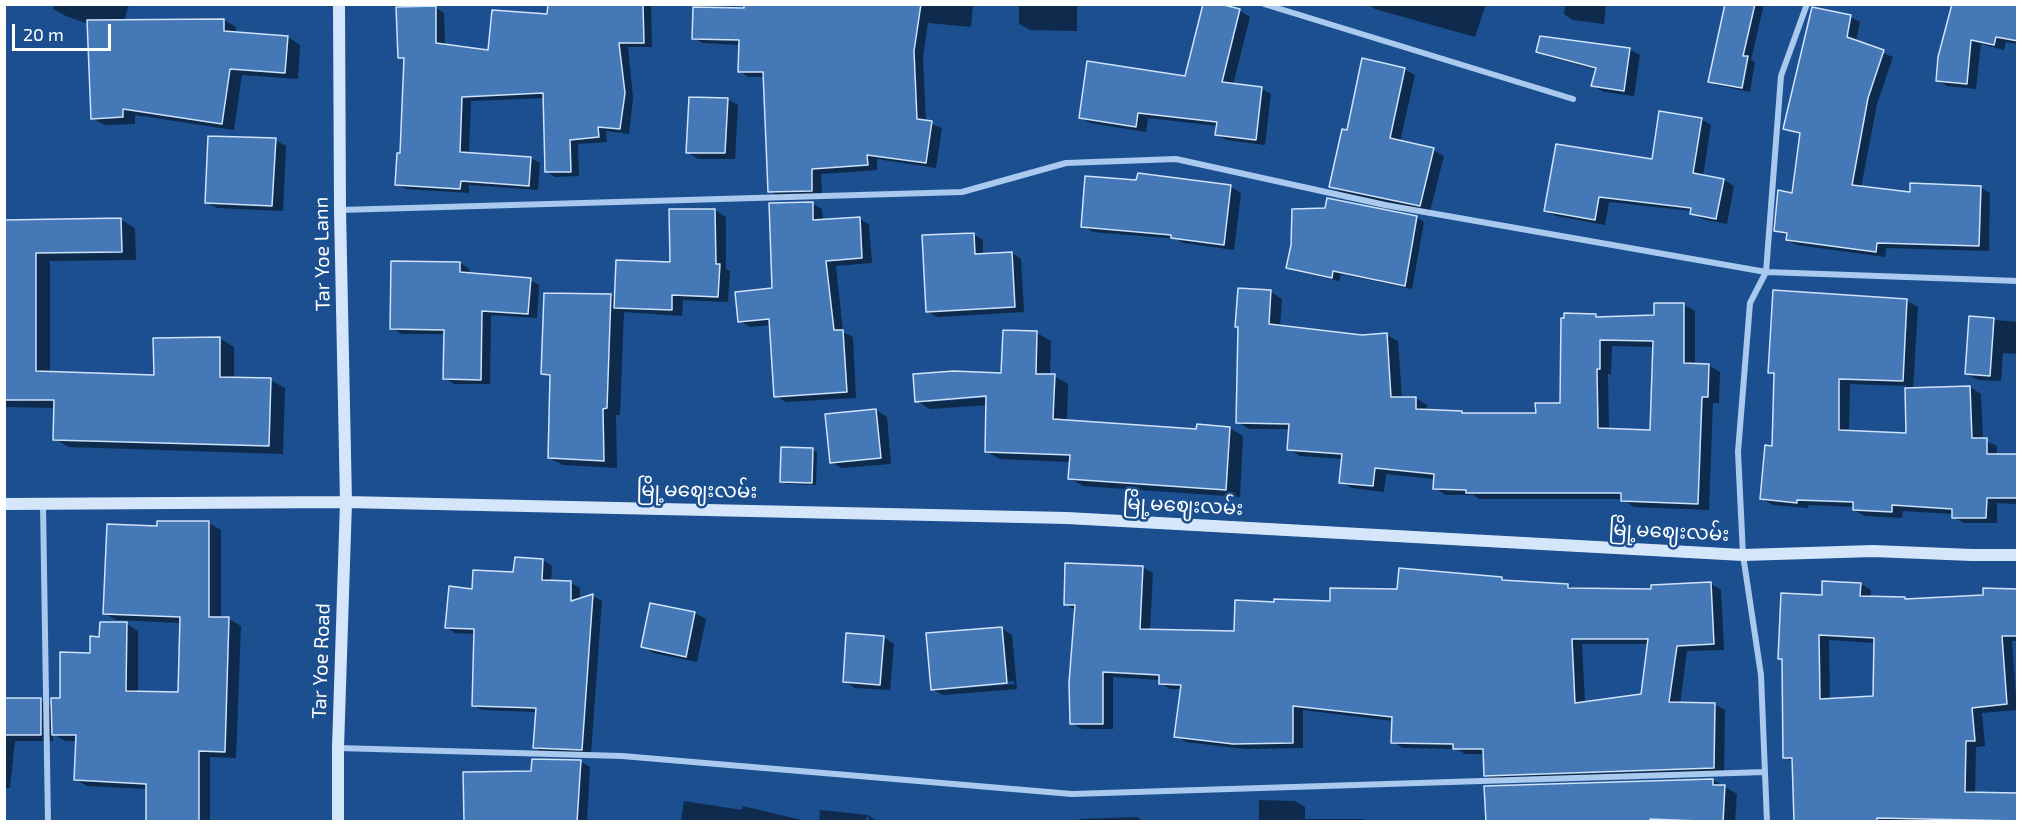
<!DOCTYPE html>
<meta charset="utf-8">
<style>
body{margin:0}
#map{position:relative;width:2022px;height:826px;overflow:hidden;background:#1b4f8f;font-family:"Exo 2",sans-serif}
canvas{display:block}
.frame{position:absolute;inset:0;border:6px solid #fff;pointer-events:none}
.scale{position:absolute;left:12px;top:24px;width:99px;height:27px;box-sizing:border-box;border:3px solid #fff;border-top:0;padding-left:8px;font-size:18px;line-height:21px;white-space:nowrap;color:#fff;-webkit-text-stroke:4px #1b4f8f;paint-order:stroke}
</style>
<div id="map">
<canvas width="2022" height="826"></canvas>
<div class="frame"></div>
<div class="scale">20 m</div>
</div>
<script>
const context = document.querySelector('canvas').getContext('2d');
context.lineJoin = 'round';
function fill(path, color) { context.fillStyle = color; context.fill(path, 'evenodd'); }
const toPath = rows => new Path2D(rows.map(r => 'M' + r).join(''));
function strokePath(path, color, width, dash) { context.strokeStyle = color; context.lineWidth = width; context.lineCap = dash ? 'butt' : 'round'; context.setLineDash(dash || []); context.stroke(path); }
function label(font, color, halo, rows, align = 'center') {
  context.font = font + ' "Exo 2","Noto Sans Myanmar",sans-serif'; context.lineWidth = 5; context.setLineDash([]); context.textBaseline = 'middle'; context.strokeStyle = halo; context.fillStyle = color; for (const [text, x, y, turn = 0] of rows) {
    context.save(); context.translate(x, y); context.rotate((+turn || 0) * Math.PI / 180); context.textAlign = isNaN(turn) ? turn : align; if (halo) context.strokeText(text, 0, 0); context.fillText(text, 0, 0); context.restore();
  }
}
const shadow = toPath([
 [55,4,129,4,124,21,224,20,236,27,236,33,288,37,300,45,298,79,242,75,234,130,135,115,135,124,105,125,92,118,88,24,66,16,53,9],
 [549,4,651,4,652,47,628,47,633,98,629,134,606,131,607,142,578,144,579,176,555,177,546,171,544,98,471,101,469,154,531,158,540,163,538,190,469,185,469,193,406,189,397,184,401,155,405,60,399,57,435,7,444,13,445,45,490,52,549,16],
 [745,4,973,4,971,27,928,23,923,57,926,122,942,128,936,168,877,159,877,170,821,174,822,196,779,197,770,191,765,77,749,77,739,71,740,45,703,43,693,38,745,10],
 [1019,4,1077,4,1077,31,1030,30,1019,24],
 [1214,4,1240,11,1250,17,1233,85,1261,88,1271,94,1265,145,1226,140,1217,135,1218,126,1148,118,1146,132,1090,123,1080,117,1186,77],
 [1368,4,1486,4,1475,37,1375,9],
 [1565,4,1606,4,1604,24,1573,20,1564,14],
 [1726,4,1764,4,1751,60,1755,62,1750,92,1717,85,1709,81],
 [2018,4,2018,44,2006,42,2004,50,1981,44,1976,89,1947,86,1937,80,1940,57],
 [1813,9,1851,17,1860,22,1856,42,1893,57,1877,104,1861,188,1911,194,1980,187,1990,193,1989,251,1886,248,1885,257,1797,245,1787,240,1788,236,1776,230,1793,194,1801,135,1785,128],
 [1629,49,1640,55,1634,96,1604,92,1593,86,1597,70,1549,57,1538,51],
 [1404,69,1415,75,1400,142,1433,150,1444,156,1430,211,1342,193,1331,187,1348,132],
 [727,99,738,105,735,159,698,159,687,152],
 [1701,119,1711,125,1703,176,1724,180,1734,186,1727,224,1702,219,1691,213,1692,211,1609,202,1605,225,1556,216,1546,211,1653,161],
 [275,140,286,146,283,211,217,208,206,202],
 [1137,182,1231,187,1241,193,1234,250,1183,243,1177,239,1093,232,1083,226],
 [812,203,822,209,823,221,859,219,869,224,872,263,836,266,843,332,853,337,856,398,786,402,776,396,771,325,750,327,740,321,774,289],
 [715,210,726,217,726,269,730,271,728,302,683,300,682,316,624,312,620,415,616,415,617,468,563,465,549,458,552,379,543,373,611,295,616,298,671,264],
 [1417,217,1424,222,1412,289,1341,274,1339,281,1295,271,1288,267],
 [121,220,135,228,136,260,50,261,50,373,155,376,219,338,234,347,234,379,270,380,285,388,283,454,69,447,55,439,56,408,4,407,4,222],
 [973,234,983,240,983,255,1012,253,1021,259,1024,312,937,317,927,311],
 [460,263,469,269,469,274,530,280,539,285,537,318,491,315,490,384,454,384,445,378,446,334,401,334,392,328],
 [1271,292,1282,299,1280,327,1362,337,1386,335,1398,341,1402,398,1416,398,1427,405,1427,411,1465,414,1537,415,1562,404,1596,315,1601,318,1656,316,1684,305,1695,311,1695,365,1708,365,1720,372,1719,403,1713,403,1709,510,1634,507,1622,499,1479,499,1473,495,1446,495,1435,488,1435,479,1386,474,1384,492,1352,488,1341,482,1343,459,1300,456,1289,449,1290,429,1249,429,1238,422],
 [1612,346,1655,347,1652,431,1609,429,1608,374,1611,374],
 [1907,301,1918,307,1913,389,1970,387,1981,394,1983,440,1997,446,1997,455,2018,456,2018,504,1997,503,1997,523,1964,523,1953,517,1953,514,1903,511,1902,518,1865,516,1854,510,1854,507,1808,505,1808,508,1773,505,1762,499,1774,448,1775,375,1769,372],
 [1850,384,1906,386,1908,435,1849,432],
 [1970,318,2018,322,2018,354,2003,353,2001,381,1978,380,1967,374],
 [1004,331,1037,333,1051,341,1050,376,1054,376,1068,384,1067,421,1198,431,1230,428,1243,436,1240,497,1083,486,1069,478,1071,462,1000,459,986,451,988,405,930,409,917,401,1003,374],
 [994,394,994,397,928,402,928,399],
 [876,410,887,417,891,464,842,468,831,462],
 [812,450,817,452,816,485,787,484,782,481],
 [209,523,221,530,221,619,229,619,241,626,236,758,210,757,210,822,147,822,148,789,87,786,75,779,77,741,65,741,53,734,53,741,15,741,10,788,4,788,4,700,40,700,53,707,61,700,101,638,127,624,138,631,138,692,179,694,181,623,116,620,104,613,158,528],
 [543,560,552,566,551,582,571,583,580,588,580,600,593,596,602,601,591,754,543,753,534,747,537,712,482,710,473,705,475,634,455,633,446,627,473,591],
 [1142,567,1153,573,1150,630,1236,633,1275,604,1331,603,1399,591,1501,578,1508,582,1567,585,1574,589,1653,591,1711,584,1721,590,1724,650,1687,651,1680,704,1714,704,1725,710,1724,774,1496,781,1485,775,1484,754,1465,754,1457,749,1403,748,1393,742,1393,721,1303,710,1303,748,1245,749,1186,742,1176,736,1182,689,1170,689,1160,683,1160,680,1113,677,1113,729,1082,729,1071,723,1076,610,1065,604],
 [1582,644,1649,644,1642,695,1585,703],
 [1861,584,1871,590,1871,598,1904,598,1908,601,1984,596,2018,590,2018,641,2012,641,2017,710,1982,713,1985,746,1976,747,1975,794,2018,796,2018,822,1795,822,1793,762,1785,757,1784,660,1779,658,1823,597],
 [1829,640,1876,643,1874,697,1830,700],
 [651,604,695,613,706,619,697,662,653,653,642,646],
 [1001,628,1012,635,1017,689,943,695,932,689],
 [1014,681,1015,684,940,690,940,687],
 [883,637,894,644,890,690,855,688,844,681],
 [581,762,590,767,587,822,466,822,533,773],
 [1713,780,1737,794,1735,822,1487,822,1486,788],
 [1259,800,1295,801,1305,807,1305,819,1364,819,1368,822,1259,822],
 [684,801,742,810,743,806,810,822,681,822],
 [820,810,868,815,878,822,869,822,869,817,866,817,866,822,819,822],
 [1137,817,1145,822,1079,822,1079,819]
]);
const building = toPath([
 [548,4,643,4,644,43,619,43,625,93,620,129,598,127,599,137,570,140,571,172,545,172,543,93,462,97,460,152,531,157,529,186,461,181,460,189,395,185,397,153,400,153,404,58,398,58,396,7,436,6,436,43,488,50,492,10,547,14,548,4],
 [744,4,921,4,914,51,917,119,932,121,926,163,867,155,868,165,812,169,812,191,768,192,763,72,738,72,739,40,692,39,693,7,744,8,744,4],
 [1203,4,1220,4,1240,9,1222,82,1262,87,1256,140,1215,135,1217,122,1138,113,1136,127,1079,118,1087,61,1185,76,1203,4],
 [1725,4,1755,4,1743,56,1748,56,1742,88,1708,82,1725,4],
 [1952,4,2018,4,2018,41,1996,37,1994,45,1971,40,1967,84,1936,81,1938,57,1952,4],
 [1812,7,1851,15,1847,37,1884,50,1868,98,1852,185,1910,192,1910,183,1981,186,1979,246,1877,243,1876,252,1786,240,1787,233,1774,231,1778,190,1792,193,1800,133,1783,129,1812,7],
 [224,19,224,31,288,36,285,73,230,69,222,124,123,109,123,117,91,119,87,20,224,19],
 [1540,36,1630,48,1624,91,1591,86,1596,68,1536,52,1540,36],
 [1362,58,1405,68,1390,138,1434,148,1420,206,1329,187,1342,129,1347,130,1362,58],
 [689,97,728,98,725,153,686,153,689,97],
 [1659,111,1702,118,1693,173,1724,179,1716,219,1690,214,1691,208,1599,197,1595,220,1544,211,1556,144,1652,159,1659,111],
 [208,136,276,138,272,206,205,203,208,136],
 [1138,173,1231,185,1224,245,1171,238,1171,235,1081,227,1085,176,1136,180,1138,173],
 [1327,198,1417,216,1405,286,1333,271,1332,278,1286,268,1291,245,1292,209,1325,208,1327,198],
 [813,202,813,220,860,217,862,258,826,261,834,330,843,330,847,392,774,397,769,319,738,322,735,292,772,288,769,203,813,202],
 [669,209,715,209,716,264,720,264,718,297,672,295,672,310,614,308,616,260,670,262,669,209],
 [121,218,122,252,36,253,36,371,154,375,153,338,220,337,220,377,271,378,269,446,53,440,54,400,4,400,4,220,121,218],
 [974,233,975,254,1012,252,1015,307,926,312,922,235,974,233],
 [391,261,460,262,460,272,531,278,528,314,482,311,481,380,443,379,444,330,390,329,391,261],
 [1238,288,1271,290,1269,324,1362,335,1387,333,1391,397,1416,397,1416,409,1462,411,1462,413,1536,413,1535,403,1560,403,1561,318,1564,318,1564,313,1596,314,1596,317,1654,315,1654,303,1684,303,1684,363,1709,364,1708,397,1702,397,1698,504,1621,501,1621,493,1466,493,1466,490,1433,489,1434,474,1375,468,1373,486,1339,483,1342,454,1287,450,1289,424,1236,423,1238,327,1235,327,1238,288],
 [1600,340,1653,341,1650,430,1598,428,1597,369,1600,369,1600,340],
 [1773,290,1907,299,1903,381,1839,379,1839,430,1906,433,1905,388,1970,386,1972,438,1987,438,1987,454,2018,454,2018,498,1987,498,1986,518,1952,518,1952,509,1892,505,1892,512,1853,510,1853,502,1797,500,1797,503,1760,499,1765,445,1772,446,1774,373,1768,373,1773,290],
 [544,293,611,294,607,408,603,409,604,461,548,458,550,375,541,374,544,293],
 [1969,316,1994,318,1990,376,1965,374,1969,316],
 [1003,330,1037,331,1036,374,1055,374,1053,419,1196,429,1197,424,1230,427,1226,490,1068,479,1070,455,985,452,986,396,915,402,913,374,954,371,1001,373,1003,330],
 [876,409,881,458,830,463,825,414,876,409],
 [781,447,813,448,812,483,780,482,781,447],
 [157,521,209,521,209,617,229,617,225,752,199,751,199,822,146,822,146,784,74,780,76,735,52,735,51,698,60,698,60,652,90,653,90,636,99,637,100,622,127,622,126,691,178,692,180,617,103,614,107,524,157,526,157,521],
 [515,557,543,559,542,580,571,581,571,601,593,594,582,750,533,748,536,708,472,706,474,629,445,628,449,586,472,589,473,570,513,572,515,557],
 [1065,563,1143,566,1140,629,1234,631,1235,600,1274,602,1274,599,1330,601,1330,588,1397,589,1399,568,1502,577,1502,580,1568,584,1568,588,1651,589,1651,585,1711,582,1714,644,1677,646,1669,702,1715,703,1714,768,1484,776,1483,749,1453,749,1453,744,1391,743,1392,717,1293,706,1293,743,1233,744,1174,737,1181,685,1159,684,1159,675,1103,672,1103,724,1070,724,1069,683,1075,605,1064,605,1065,563],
 [1572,639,1648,639,1641,694,1575,703,1572,639],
 [1822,581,1861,583,1860,596,1905,597,1905,599,1983,595,1983,588,2018,589,2018,636,2002,636,2007,704,1972,708,1975,741,1966,741,1965,792,2018,793,2018,821,1877,818,1877,822,1794,822,1792,758,1783,758,1782,659,1778,659,1781,593,1822,595,1822,581],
 [1819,635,1874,638,1873,696,1820,699,1819,635],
 [650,603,695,612,686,657,641,647,650,603],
 [1002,627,1007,683,931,690,926,633,1002,627],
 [846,633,884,636,880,685,843,682,846,633],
 [4,698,41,698,41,735,4,735,4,698],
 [532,759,581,760,577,822,464,822,463,772,531,771,532,759],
 [1713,779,1713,785,1725,785,1723,822,1650,819,1651,822,1486,822,1484,786,1713,779]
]);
const street = toPath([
 [1264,4,1573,99],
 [340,210,962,192,1066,163,1176,159,1385,205,1766,272,2018,281],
 [43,505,48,822],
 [338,748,622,756,1072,794,1765,772],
 [1767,822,1761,675,1743,555,1738,452,1750,303,1766,272,1781,76,1807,4]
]);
const secondary = toPath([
 [4,504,346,502,1067,518,1743,555,1873,551,1972,555,2018,555],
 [338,822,338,748,346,502,340,210,339,4]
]);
const streetNames = [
 ["Tar Yoe Lann",322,254,-91],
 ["မြို့မဈေးလမ်း",697,490,1],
 ["မြို့မဈေးလမ်း",1183,505,3],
 ["မြို့မဈေးလမ်း",1669,531,3],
 ["Tar Yoe Road",321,661,-88]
];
fill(shadow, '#0007');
fill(building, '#4478b7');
strokePath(building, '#cfe3fa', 1.5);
strokePath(street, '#a9c9ee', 6);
strokePath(secondary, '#d6e6fa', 12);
label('20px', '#fff', '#1b4f8f', streetNames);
</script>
